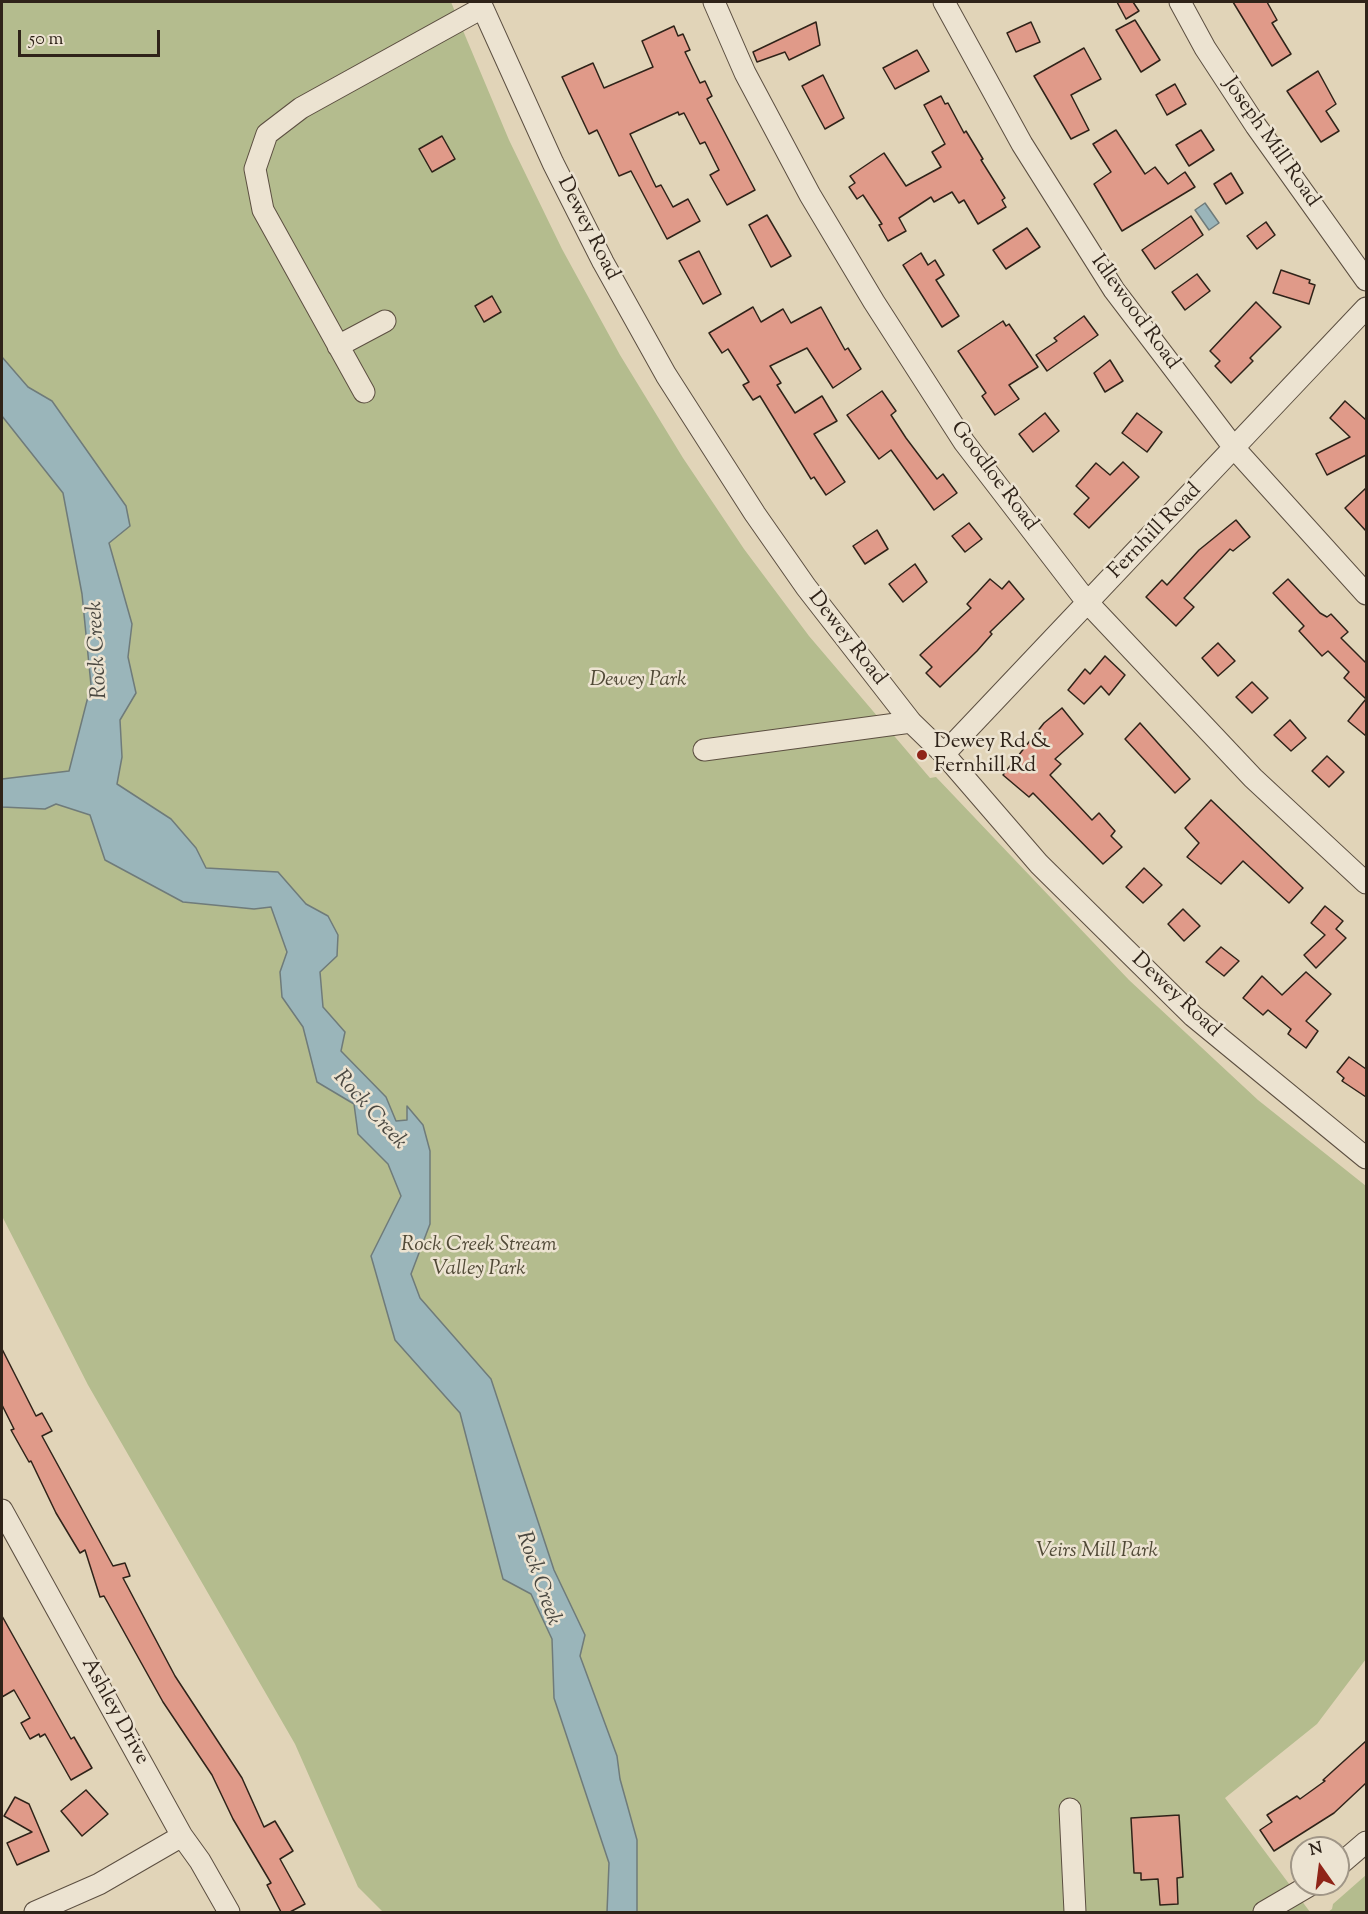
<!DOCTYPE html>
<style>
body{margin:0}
#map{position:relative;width:1368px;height:1914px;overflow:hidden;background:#e1d4b8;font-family:"Sorts Mill Goudy",serif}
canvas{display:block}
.frame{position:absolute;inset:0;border:3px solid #2f2319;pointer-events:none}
.north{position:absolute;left:1290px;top:1836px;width:60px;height:60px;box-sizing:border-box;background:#ece3d1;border:2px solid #a09687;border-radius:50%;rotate:346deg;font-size:16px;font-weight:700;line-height:24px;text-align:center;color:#2f2319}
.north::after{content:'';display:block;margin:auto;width:21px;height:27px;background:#8f2418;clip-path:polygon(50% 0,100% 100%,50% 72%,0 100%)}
.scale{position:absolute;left:18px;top:30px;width:142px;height:27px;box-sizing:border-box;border:3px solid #2f2319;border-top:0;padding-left:8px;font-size:18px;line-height:21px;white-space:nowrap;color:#2f2319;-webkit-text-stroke:4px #ece3d1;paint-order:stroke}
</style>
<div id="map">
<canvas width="1368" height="1914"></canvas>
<div class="frame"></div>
<div class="north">N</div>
<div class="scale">50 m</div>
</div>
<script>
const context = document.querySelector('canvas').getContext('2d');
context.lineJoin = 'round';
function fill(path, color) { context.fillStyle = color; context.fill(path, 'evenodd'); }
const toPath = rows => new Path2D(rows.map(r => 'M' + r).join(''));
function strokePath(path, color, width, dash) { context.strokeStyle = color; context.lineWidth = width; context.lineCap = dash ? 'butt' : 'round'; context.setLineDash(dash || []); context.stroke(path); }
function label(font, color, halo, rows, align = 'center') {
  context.font = font + ' "Sorts Mill Goudy",serif'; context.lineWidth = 5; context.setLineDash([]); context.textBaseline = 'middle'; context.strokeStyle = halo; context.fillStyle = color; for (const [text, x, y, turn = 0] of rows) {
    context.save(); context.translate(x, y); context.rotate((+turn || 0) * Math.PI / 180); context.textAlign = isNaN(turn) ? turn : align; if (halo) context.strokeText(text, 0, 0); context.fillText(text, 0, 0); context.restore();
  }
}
const green = toPath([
 [2,2,451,2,509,140,562,249,620,355,683,458,744,549,809,636,930,778,936,777,1129,980,1258,1100,1366,1186,1366,1659,1317,1724,1225,1798,1310,1912,383,1912,358,1887,295,1744,88,1385,2,1216],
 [1366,1875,1366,1912,1328,1912,1332,1909,1333,1904]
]);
const water = toPath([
 [1205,203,1219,223,1209,230,1195,210,1205,203],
 [2,357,28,387,52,401,126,506,130,526,109,543,132,624,128,657,136,693,120,720,122,757,117,784,171,819,196,848,206,868,278,872,306,904,328,916,338,935,337,956,320,972,323,1007,345,1032,341,1051,386,1097,396,1121,407,1120,407,1106,423,1125,430,1151,430,1224,411,1274,420,1298,491,1379,554,1570,585,1635,580,1656,617,1756,620,1779,637,1840,637,1912,607,1912,609,1863,554,1698,552,1639,531,1594,503,1579,460,1413,395,1340,371,1256,401,1196,388,1164,358,1134,354,1104,317,1082,303,1027,282,997,280,972,287,952,271,907,254,909,183,902,105,860,90,815,56,804,45,809,2,807,2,779,69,771,91,685,82,594,63,493,2,416,2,357]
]);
const building = toPath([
 [1117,2,1133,2,1139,11,1126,19,1117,2],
 [1233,2,1267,2,1277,20,1272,23,1291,54,1272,66,1233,2],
 [1135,20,1160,60,1141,72,1116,30,1135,20],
 [816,22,820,45,789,60,785,52,757,62,753,52,816,22],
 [1031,22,1040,42,1016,52,1007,33,1031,22],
 [674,26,678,36,683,34,690,50,685,52,700,83,705,81,712,96,707,99,755,190,727,205,710,175,719,170,705,142,700,144,684,113,679,115,678,112,630,134,656,187,661,185,673,207,688,199,700,221,667,239,631,171,619,176,597,130,589,134,562,77,593,63,604,88,653,67,642,41,674,26],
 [1084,48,1101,79,1071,95,1089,130,1071,139,1034,76,1084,48],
 [917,50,929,71,895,89,883,68,917,50],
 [1318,71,1336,104,1326,111,1339,131,1321,142,1287,91,1318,71],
 [823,75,844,118,825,129,802,86,823,75],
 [1175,84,1186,104,1167,115,1156,95,1175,84],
 [941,96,945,104,948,103,964,133,966,131,983,159,981,160,1005,198,1002,200,1006,207,978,224,964,200,959,203,952,192,934,202,931,197,899,218,906,231,888,241,879,225,882,224,863,195,857,199,849,187,855,183,850,176,884,153,906,186,941,167,932,152,945,144,924,105,941,96],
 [1116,130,1145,174,1155,167,1168,184,1185,172,1195,187,1122,231,1094,184,1111,172,1093,144,1116,130],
 [1201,130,1214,150,1189,166,1176,145,1201,130],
 [442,136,455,159,432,172,419,149,442,136],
 [1231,173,1243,193,1226,204,1214,184,1231,173],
 [767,215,791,256,771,267,749,225,767,215],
 [1191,216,1203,235,1155,269,1142,250,1191,216],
 [1266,222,1275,235,1257,249,1247,236,1266,222],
 [1027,228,1040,247,1006,269,993,250,1027,228],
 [699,251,721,294,703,304,679,261,699,251],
 [921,253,928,265,935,260,944,275,936,280,959,316,942,327,903,265,921,253],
 [1281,270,1310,280,1309,283,1315,285,1309,304,1273,293,1281,270],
 [1197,274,1210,291,1185,310,1172,292,1197,274],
 [492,296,501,312,484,322,475,306,492,296],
 [1256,302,1281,327,1250,358,1253,361,1231,383,1215,366,1220,361,1210,351,1256,302],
 [753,307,761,322,783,309,791,323,821,307,845,350,848,348,861,369,833,388,807,348,770,366,781,383,777,385,795,413,822,396,837,421,814,434,845,482,826,495,814,477,811,479,760,396,753,400,743,385,749,382,728,349,722,353,709,333,753,307],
 [1084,316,1098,335,1047,371,1036,355,1057,341,1054,338,1084,316],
 [1003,321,1006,326,1009,324,1038,367,1009,385,1019,399,995,415,982,396,986,393,958,351,1003,321],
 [1110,360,1123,381,1105,392,1094,373,1110,360],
 [882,391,896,411,891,415,906,438,937,479,943,474,957,493,934,510,891,450,879,459,847,415,882,391],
 [1345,401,1366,420,1366,455,1327,475,1316,454,1350,437,1330,418,1345,401],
 [1045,413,1059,431,1033,452,1019,434,1045,413],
 [1137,413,1162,432,1147,452,1122,433,1137,413],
 [1123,462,1139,477,1089,528,1074,514,1089,498,1076,486,1096,463,1110,475,1123,462],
 [1366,488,1366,531,1345,508,1366,488],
 [1236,520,1250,537,1233,551,1230,549,1184,598,1194,607,1176,626,1146,597,1162,580,1167,585,1199,550,1236,520],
 [969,523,982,539,965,552,952,536,969,523],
 [877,530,888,549,865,564,853,546,877,530],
 [915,564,927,582,903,602,889,584,915,564],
 [990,579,1002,589,1009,581,1024,599,990,632,992,634,977,651,940,687,926,673,932,667,920,655,971,608,967,604,990,579],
 [1288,579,1320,613,1327,617,1331,614,1348,632,1341,638,1366,663,1366,736,1348,721,1366,699,1344,678,1349,672,1328,651,1322,656,1299,631,1304,626,1273,593,1288,579],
 [1218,643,1235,661,1218,676,1202,658,1218,643],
 [1105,656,1125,675,1109,695,1101,686,1084,704,1068,690,1085,669,1090,674,1105,656],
 [1252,682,1268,698,1252,713,1236,697,1252,682],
 [1062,708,1083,734,1055,759,1061,764,1050,775,1092,820,1099,813,1115,831,1111,836,1122,847,1103,864,1033,793,1029,797,1003,775,1044,723,1062,708],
 [1290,720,1306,738,1291,751,1274,735,1290,720],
 [1140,723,1190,779,1175,793,1125,739,1140,723],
 [1327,756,1344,772,1329,787,1312,771,1327,756],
 [1211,800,1303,888,1289,903,1243,861,1221,884,1187,857,1199,843,1185,828,1211,800],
 [1144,868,1162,885,1143,903,1126,887,1144,868],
 [1325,906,1343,921,1336,929,1346,938,1316,968,1304,955,1325,935,1311,923,1325,906],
 [1183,909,1200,926,1184,941,1168,924,1183,909],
 [1221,947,1239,961,1224,976,1206,962,1221,947],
 [1306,972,1331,994,1306,1021,1318,1031,1306,1048,1288,1034,1291,1029,1268,1010,1263,1015,1243,998,1262,976,1282,995,1306,972],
 [1349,1057,1366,1069,1366,1097,1342,1081,1344,1078,1337,1072,1349,1057],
 [2,1349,36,1416,42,1413,52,1431,42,1436,113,1566,125,1563,130,1576,123,1578,175,1676,242,1778,264,1827,275,1821,293,1851,280,1859,305,1904,290,1912,281,1912,267,1885,271,1883,233,1819,212,1775,163,1702,104,1596,100,1597,85,1550,80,1553,56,1513,31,1461,29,1462,11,1430,14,1429,2,1405,2,1349],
 [2,1616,71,1739,74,1737,92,1768,71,1780,45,1734,40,1737,39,1734,30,1739,21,1723,30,1718,14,1690,2,1697,2,1616],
 [1366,1741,1366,1783,1334,1813,1274,1851,1260,1830,1272,1822,1267,1815,1297,1796,1300,1799,1325,1781,1323,1780,1366,1741],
 [86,1790,108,1814,82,1836,61,1811,86,1790],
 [15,1797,29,1804,49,1851,17,1865,7,1843,32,1832,4,1816,15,1797],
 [1179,1815,1183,1877,1177,1878,1178,1904,1160,1905,1158,1879,1141,1880,1141,1873,1134,1873,1131,1818,1179,1815]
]);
const minor = toPath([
 [480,2,553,163,603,262,666,375,755,514,806,587,911,722,944,754,1039,864,1193,1016,1366,1158],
 [714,2,745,73,810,195,874,302,964,442,1087,602,1253,778,1366,883],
 [944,2,1022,144,1114,290,1235,449,1366,594],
 [1180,2,1205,48,1256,126,1366,280],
 [338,346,385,321],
 [364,392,263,210,255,169,267,134,301,108,482,8],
 [704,750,911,722],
 [944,754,1366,308],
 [2,1510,182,1836,200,1861,229,1912],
 [1070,1809,1075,1912],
 [1338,1866,1366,1842],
 [35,1912,99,1884,182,1836],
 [1264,1912,1312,1884]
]);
const markers = [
 [922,755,6,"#8f2418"]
];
const streetNames = [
 ["Joseph Mill Road",1270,143,55],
 ["Dewey Road",587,229,63],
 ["Idlewood Road",1134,313,54],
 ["Goodloe Road",993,477,53],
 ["Fernhill Road",1156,532,-46],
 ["Dewey Road",846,639,52],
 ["Dewey Road",1175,996,43],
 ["Ashley Drive",114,1712,61]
];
const parkNames = [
 ["Dewey Park",638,681],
 ["Rock Creek Stream",479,1246],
 ["Valley Park",479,1270],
 ["Veirs Mill Park",1097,1552]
];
const poiNames = [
 ["Dewey Rd &",934,743],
 ["Fernhill Rd",934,767]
];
const waterNames = [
 ["Rock Creek",99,650,-93],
 ["Rock Creek",369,1111,48],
 ["Rock Creek",537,1579,71]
];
fill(green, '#b4bc8e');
fill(water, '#9ab5ba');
strokePath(water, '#6f7b7a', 1.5);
fill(building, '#e09a89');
strokePath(building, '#2f2319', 1.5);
strokePath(minor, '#5c4f41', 23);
strokePath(minor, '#ece3d1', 21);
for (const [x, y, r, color] of markers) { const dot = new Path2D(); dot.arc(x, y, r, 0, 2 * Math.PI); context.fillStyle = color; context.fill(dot); strokePath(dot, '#ece3d1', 2); }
label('21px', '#2f2319', '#ece3d1', streetNames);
label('italic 21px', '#504936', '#ece3d1', parkNames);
label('21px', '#2f2319', '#ece3d1', poiNames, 'left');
label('italic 22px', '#4a4841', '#ece3d1', waterNames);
</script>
